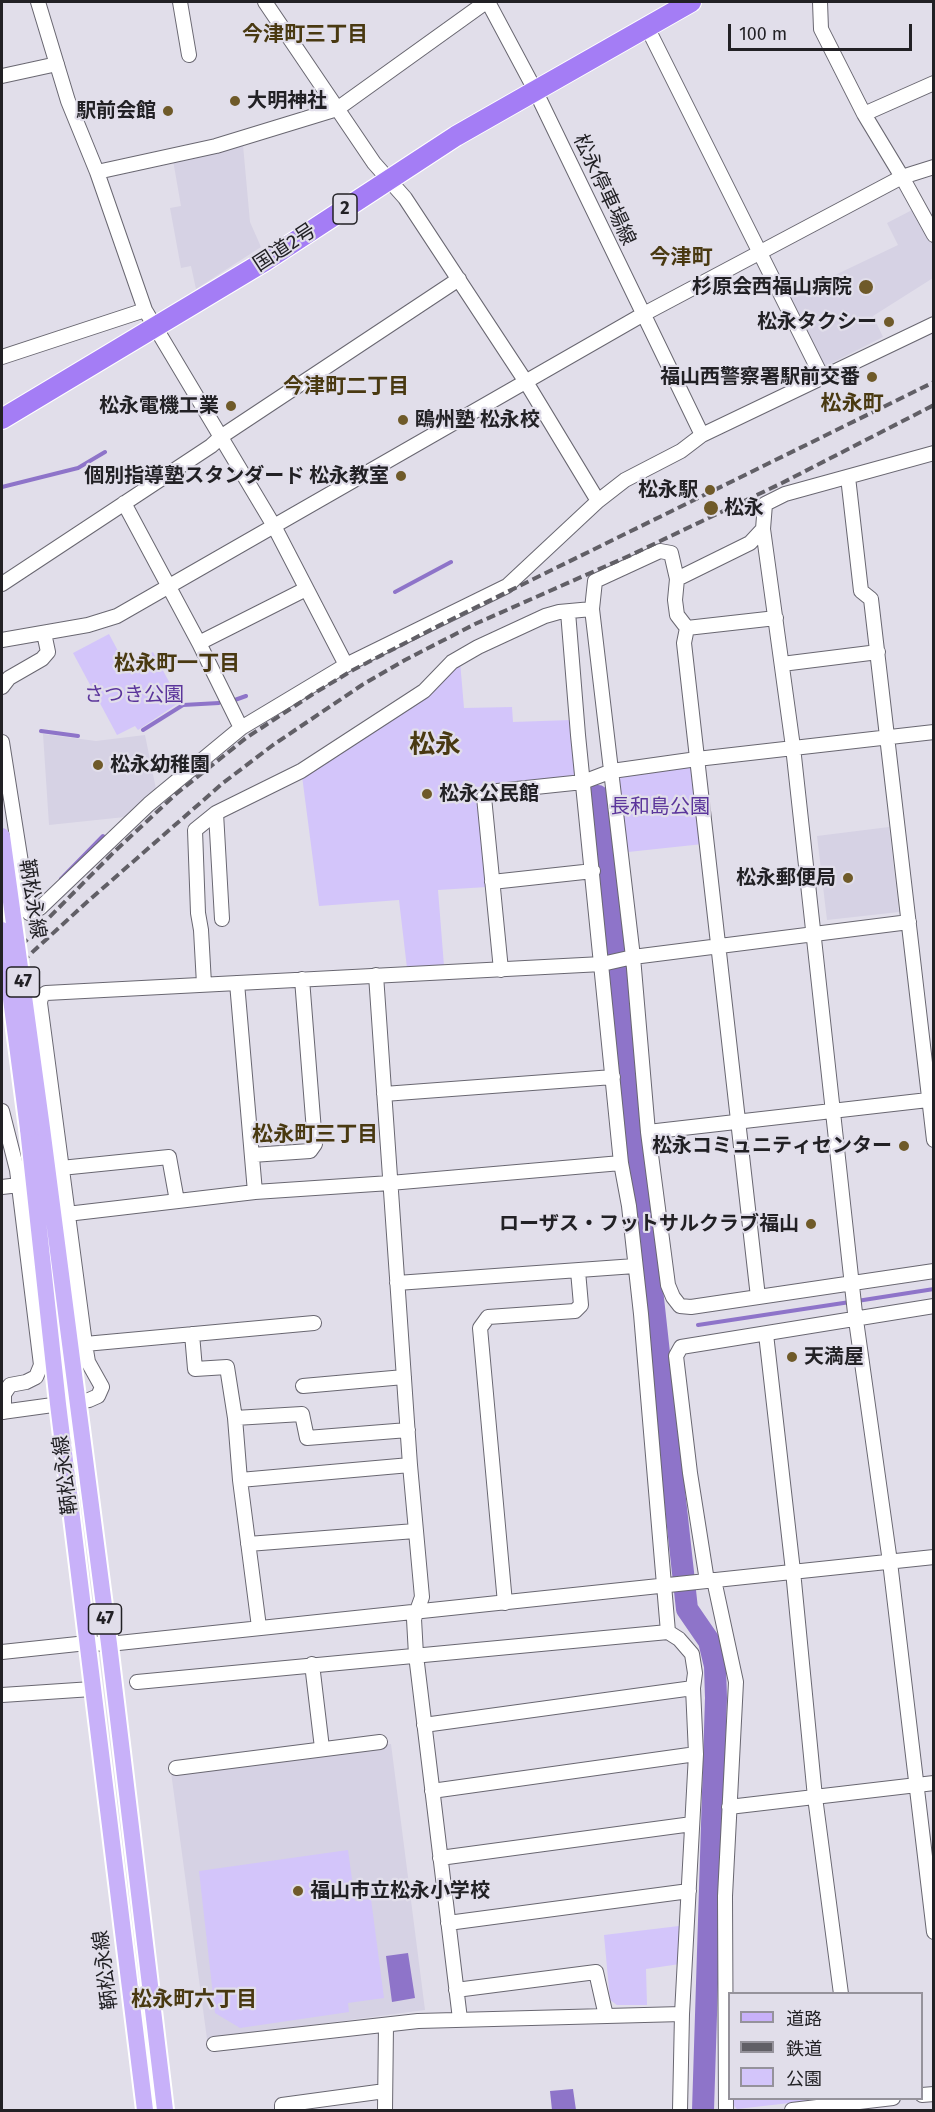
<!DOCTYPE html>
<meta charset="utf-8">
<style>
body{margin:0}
#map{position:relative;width:935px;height:2112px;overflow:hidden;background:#e1deea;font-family:"Fira Sans","Noto Sans JP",sans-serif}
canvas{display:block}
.frame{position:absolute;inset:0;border:3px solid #222125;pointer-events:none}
.legend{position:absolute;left:728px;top:1992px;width:195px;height:108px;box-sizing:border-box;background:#e1deea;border:2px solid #95929b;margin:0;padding:8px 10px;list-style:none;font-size:18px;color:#222125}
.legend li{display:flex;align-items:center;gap:12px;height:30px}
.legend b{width:30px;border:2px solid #95929b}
.scale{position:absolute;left:728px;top:24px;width:184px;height:27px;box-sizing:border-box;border:3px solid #222125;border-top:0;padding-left:8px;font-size:18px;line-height:21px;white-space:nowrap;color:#222125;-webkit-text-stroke:4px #e1deea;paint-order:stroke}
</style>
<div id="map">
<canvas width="935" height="2112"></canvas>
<div class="frame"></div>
<ul class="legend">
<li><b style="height:8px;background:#c8b1f9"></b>道路</li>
<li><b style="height:8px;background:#615f66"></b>鉄道</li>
<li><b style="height:16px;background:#d3c5fa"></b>公園</li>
</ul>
<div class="scale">100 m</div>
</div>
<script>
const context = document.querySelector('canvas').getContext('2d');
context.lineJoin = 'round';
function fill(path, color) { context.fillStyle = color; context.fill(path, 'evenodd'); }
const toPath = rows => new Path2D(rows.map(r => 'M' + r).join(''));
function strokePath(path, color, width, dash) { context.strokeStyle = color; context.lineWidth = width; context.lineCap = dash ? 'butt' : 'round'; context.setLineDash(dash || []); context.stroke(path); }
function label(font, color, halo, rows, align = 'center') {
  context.font = font + ' "Fira Sans","Noto Sans JP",sans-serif'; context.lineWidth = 4.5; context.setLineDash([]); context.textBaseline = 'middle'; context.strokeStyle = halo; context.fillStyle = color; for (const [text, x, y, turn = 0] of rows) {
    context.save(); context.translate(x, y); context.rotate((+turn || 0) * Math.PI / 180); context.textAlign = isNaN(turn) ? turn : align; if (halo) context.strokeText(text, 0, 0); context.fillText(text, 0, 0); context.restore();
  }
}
const built = toPath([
 [243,145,250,222,261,247,196,289,191,266,181,268,170,208,181,206,173,160],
 [914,209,933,245,933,278,873,316,883,337,822,368,787,298,898,245,887,223],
 [43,734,96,741,145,735,156,789,125,817,49,825],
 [889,827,899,912,827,920,817,836],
 [391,1744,425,2010,207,2039,171,1772]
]);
const green = toPath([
 [109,634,126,666,153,652,180,702,138,730,135,726,117,735,73,653],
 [460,661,464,708,512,707,513,722,571,720,575,776,477,787,487,887,438,890,444,966,407,968,399,900,319,906,302,776,306,776],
 [693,763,703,844,628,852,618,774],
 [348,1850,355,1901,371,1899,384,1998,348,2003,349,2012,240,2028,215,2013,199,1871],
 [679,1926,680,1964,646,1969,647,2005,617,2005,610,2000,604,1935],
 [733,2099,733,2098,825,2099,737,2109,733,2105]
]);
const water = toPath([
 [408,1953,415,1998,392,2002,386,1956],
 [573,2089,576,2110,552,2110,550,2091]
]);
const stream = toPath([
 [2,487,78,468,105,452],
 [395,592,451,562],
 [232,701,246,696],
 [143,730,183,705,219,703],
 [41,731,78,736],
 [61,879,103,836],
 [857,1301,934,1289],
 [698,1325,850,1302]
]);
const river = toPath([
 [598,796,687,1609,709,1641,715,1666,716,1698,703,2110]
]);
const minor = toPath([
 [38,2,68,101,97,172,145,310,274,526,346,665,507,586,598,501,625,480,681,451,702,435,934,324],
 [180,2,189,55],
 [265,2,374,163,405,198,526,382,598,501],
 [488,2,535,90,702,435],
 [820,2,821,29,864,114,902,177,934,235],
 [647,27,822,377],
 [2,76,57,64],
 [864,114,934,83],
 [97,172,216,146,337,109,486,2],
 [2,357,145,310],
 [934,453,785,494,765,504,763,529,793,747,855,1313,890,1562,934,1932],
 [848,477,861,591,871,599,934,1140],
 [124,503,199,643,241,728],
 [763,529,750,543,677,579,675,600,677,615,687,628,776,618],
 [677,579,671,553,660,551,595,581,592,609,633,957,648,1132,668,1285,673,1297,680,1306,691,1307,934,1271],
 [2,584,211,446,222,436,459,279],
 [568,612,578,735,621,1163,629,1206,641,1314,668,1632],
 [687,628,684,643,758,1297],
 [2,640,88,625,117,616,642,315,902,177,934,167],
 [199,643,306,589],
 [782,664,878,652],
 [2,687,9,678,42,659,48,652,44,633],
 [2,742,29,913,40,908,149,804,241,728,346,665],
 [216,813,222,919],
 [492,882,593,871],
 [501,970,484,797,488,792,583,782,612,771,697,759,934,732],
 [376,975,410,1465,422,1597,414,1619,416,1655,460,2019],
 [237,983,255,1192],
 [204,984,201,930,198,913,195,830,216,813,301,771,424,691,452,662,478,647,545,616,559,612,592,609],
 [384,1094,613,1077],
 [2,1111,17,1170,41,1365,36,1377,26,1382,10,1385,4,1394,4,1412],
 [648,1132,928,1100],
 [252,1155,310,1151,315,1144,302,979],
 [61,1168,169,1157,177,1201],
 [2,1187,19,1185],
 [67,1214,255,1192,390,1183,621,1163],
 [397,1283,635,1266],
 [192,1334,195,1369,227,1367,235,1418,240,1480,259,1627],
 [766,1334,793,1571,815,1797,841,1994],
 [85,1344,314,1323],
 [303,1386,404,1377],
 [2,1412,89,1400,98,1396,102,1387,88,1362,85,1344,40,1003,41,997,46,993,602,964,633,957,909,922],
 [235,1418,302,1414,307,1438,408,1430],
 [240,1480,410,1465],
 [248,1544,415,1531],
 [714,1580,736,1682,725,1896,726,2110],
 [707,1581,690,1473,676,1356,681,1347,934,1306],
 [505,1603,480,1328,488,1317,575,1311,581,1305,578,1271],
 [2,1652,87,1643,109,1644,934,1557],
 [312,1664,322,1748],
 [137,1682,668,1632,679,1639,692,1654,695,1673,693,1688,696,1754,682,2014,680,2110],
 [2,1695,92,1689],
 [424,1725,693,1688],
 [176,1768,380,1742],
 [432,1791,696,1754],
 [729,1807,934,1783],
 [440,1858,692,1824],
 [448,1923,689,1891],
 [456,1990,596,1972,606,2016],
 [214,2044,418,2021,682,2014],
 [922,2095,934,2094],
 [282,2110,282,2105,385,2091],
 [385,2110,386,2025],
 [792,2110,893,2098]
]);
const major = toPath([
 [42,1128,109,1644,165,2110],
 [28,1129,58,1404,145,2110]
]);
const highway = toPath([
 [2,419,265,261,456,136,691,2]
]);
const rail = toPath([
 [2,965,114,852,176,794,246,738,313,694,353,670,440,625,934,382],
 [2,980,87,902,223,783,273,745,362,685,405,660,475,624,631,555,782,483,934,405]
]);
const majorBridge = toPath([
 [2,836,42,1128],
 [2,930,28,1129]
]);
const markers = [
 [235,101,6,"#6f5a29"],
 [168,111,6,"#6f5a29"],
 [866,287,8,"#6f5a29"],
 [889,322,6,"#6f5a29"],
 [872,377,6,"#6f5a29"],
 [231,406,6,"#6f5a29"],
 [403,420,6,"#6f5a29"],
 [401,476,6,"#6f5a29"],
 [710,490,6,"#6f5a29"],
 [711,508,8,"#6f5a29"],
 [98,765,6,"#6f5a29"],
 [427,794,6,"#6f5a29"],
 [848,878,6,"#6f5a29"],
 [904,1146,6,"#6f5a29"],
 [811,1224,6,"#6f5a29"],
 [792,1357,6,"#6f5a29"],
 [298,1891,6,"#6f5a29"]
];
const shields = [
 [345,209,24],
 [23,982,33],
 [105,1619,33]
];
const shieldNames = [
 ["2",345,209],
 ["47",23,982],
 ["47",105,1619]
];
const poiNames = [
 ["大明神社",247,101,"left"],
 ["駅前会館",156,111],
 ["杉原会西福山病院",852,287],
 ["松永タクシー",877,322],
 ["福山西警察署駅前交番",860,377],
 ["松永電機工業",219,406],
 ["鴎州塾 松永校",415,420,"left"],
 ["個別指導塾スタンダード 松永教室",389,476],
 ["松永駅",698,490],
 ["松永",724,508,"left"],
 ["松永幼稚園",110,765,"left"],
 ["松永公民館",439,794,"left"],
 ["松永郵便局",836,878],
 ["松永コミュニティセンター",892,1146],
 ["ローザス・フットサルクラブ福山",799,1224],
 ["天満屋",804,1357,"left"],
 ["福山市立松永小学校",310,1891,"left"]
];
const streetNames = [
 ["松永停車場線",604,190,65],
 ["国道2号",285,248,-33],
 ["鞆松永線",32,899,81],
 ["鞆松永線",66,1475,-97],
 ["鞆松永線",106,1970,-97]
];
const parkNames = [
 ["さつき公園",134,695],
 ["長和島公園",660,807]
];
const neighbourhoodNames = [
 ["今津町三丁目",305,35],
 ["今津町",681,258],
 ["今津町二丁目",346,387],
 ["松永町",852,404],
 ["松永町一丁目",177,664],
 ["松永町三丁目",315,1135],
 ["松永町六丁目",194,2000]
];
const districtNames = [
 ["松永",435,746]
];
fill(built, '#d6d2e4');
fill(green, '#d3c5fa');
fill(water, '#8e74c9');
strokePath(stream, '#8e74c9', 4);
strokePath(river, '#8e74c9', 22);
strokePath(minor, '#696771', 16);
strokePath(major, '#fff', 20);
strokePath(highway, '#fff', 22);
strokePath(minor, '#fff', 14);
strokePath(major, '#c8b1f9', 16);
strokePath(highway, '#a47df5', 20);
strokePath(rail, '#615f66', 4, [9, 4.5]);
strokePath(majorBridge, '#fff', 20, []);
strokePath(majorBridge, '#c8b1f9', 16);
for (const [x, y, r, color] of markers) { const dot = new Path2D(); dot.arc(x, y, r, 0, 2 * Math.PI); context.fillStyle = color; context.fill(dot); strokePath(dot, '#e1deea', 2); }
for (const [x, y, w] of shields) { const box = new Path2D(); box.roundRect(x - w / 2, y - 15, w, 30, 4.5); context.fillStyle = '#e1deea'; context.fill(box); strokePath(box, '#222125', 1.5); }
label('bold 18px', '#222125', null, shieldNames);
label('bold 20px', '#222125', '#e1deea', poiNames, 'right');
label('20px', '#222125', '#e1deea', streetNames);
label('20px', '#5b359b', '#e1deea', parkNames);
label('bold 21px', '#493911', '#e1deea', neighbourhoodNames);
label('bold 26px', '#493911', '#e1deea', districtNames);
</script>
